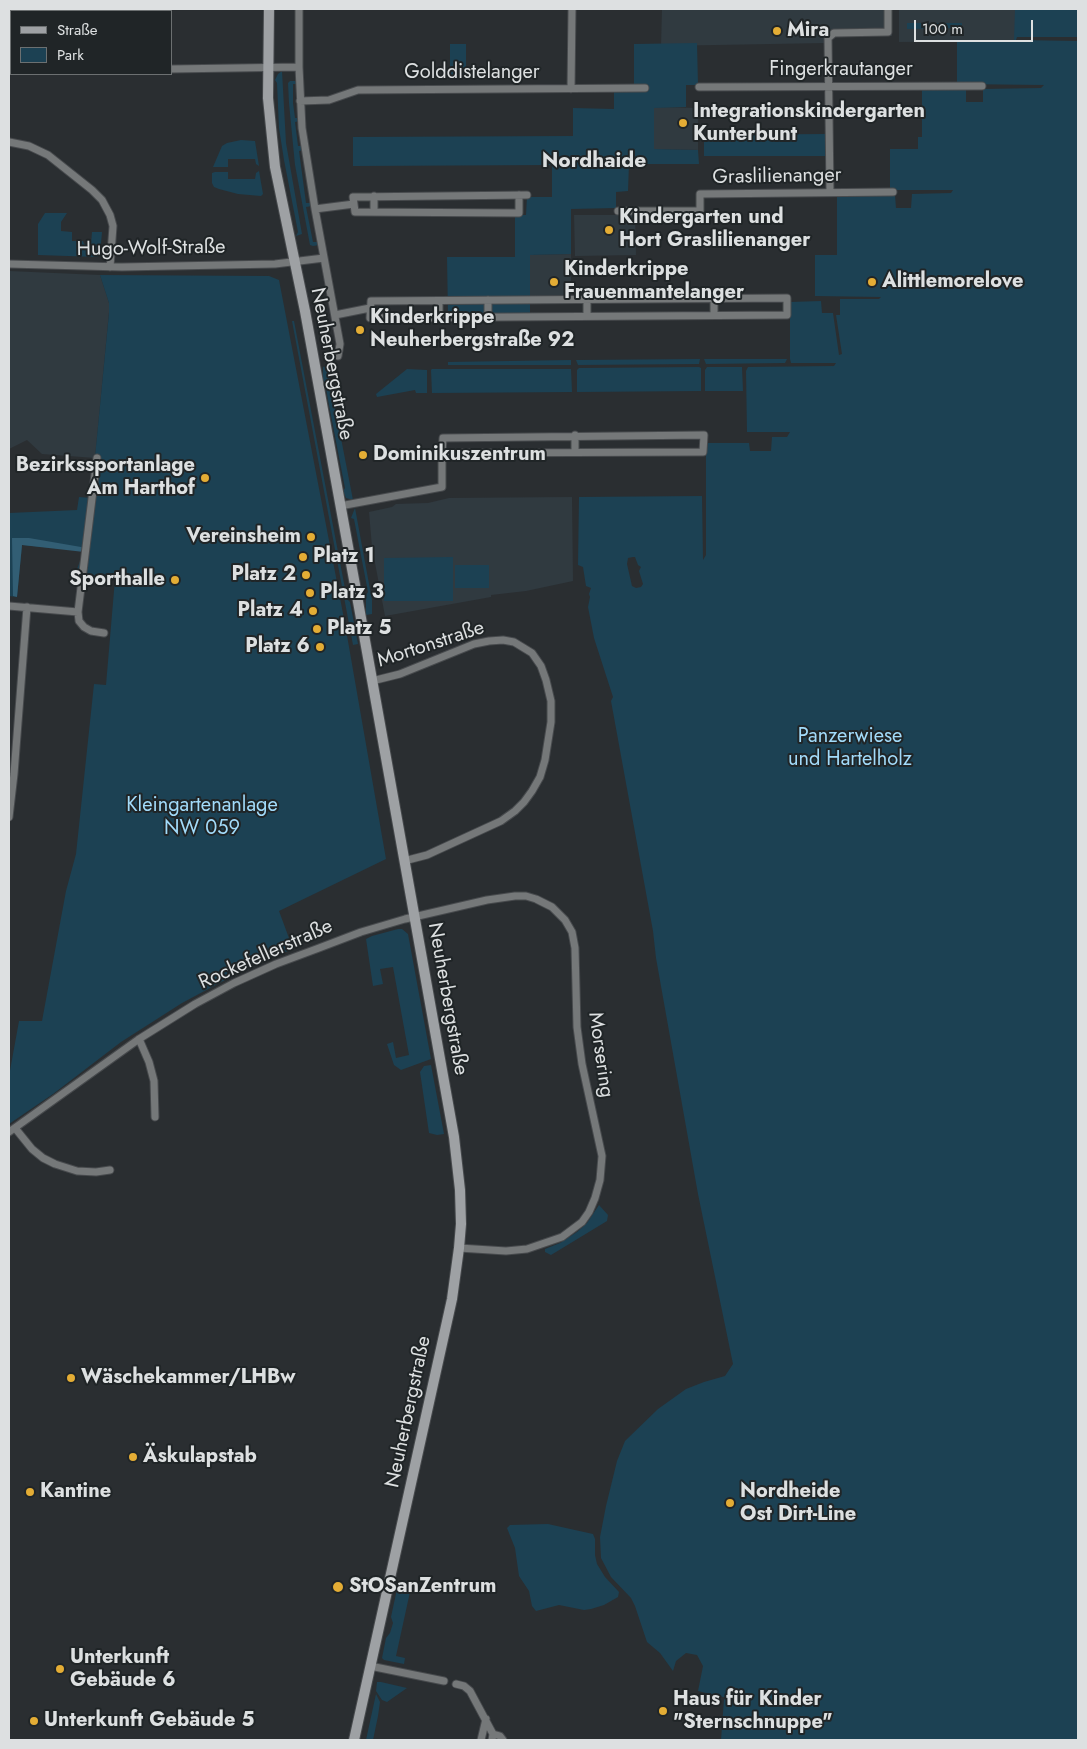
<!DOCTYPE html>
<meta charset="utf-8">
<style>
body{margin:0}
#map{position:relative;width:1087px;height:1749px;overflow:hidden;background:#2a2e31;font-family:Jost,sans-serif}
canvas{display:block}
.frame{position:absolute;inset:0;border:10px solid #dde0e1;pointer-events:none}
.legend{position:absolute;left:10px;top:10px;width:162px;height:65px;box-sizing:border-box;background:#202527;border:1px solid #6c7071;margin:0;padding:6px 9px;list-style:none;font-size:15px;color:#dde0e1}
.legend li{display:flex;align-items:center;gap:10px;height:25px}
.legend b{width:25px;border:1px solid #6c7071}
.scale{position:absolute;left:914px;top:20px;width:119px;height:22px;box-sizing:border-box;border:2px solid #dde0e1;border-top:0;padding-left:6px;font-size:15px;line-height:18px;white-space:nowrap;color:#dde0e1;-webkit-text-stroke:4px #202527;paint-order:stroke}
</style>
<div id="map">
<canvas width="1087" height="1749"></canvas>
<div class="frame"></div>
<ul class="legend">
<li><b style="height:6px;background:#9ea1a4"></b>Straße</li>
<li><b style="height:14px;background:#1c4153"></b>Park</li>
</ul>
<div class="scale">100 m</div>
</div>
<script>
const context = document.querySelector('canvas').getContext('2d');
context.lineJoin = 'round';
function fill(path, color) { context.fillStyle = color; context.fill(path, 'evenodd'); }
const toPath = rows => new Path2D(rows.map(r => 'M' + r).join(''));
function strokePath(path, color, width, dash) { context.strokeStyle = color; context.lineWidth = width; context.lineCap = dash ? 'butt' : 'round'; context.setLineDash(dash || []); context.stroke(path); }
function label(font, color, halo, rows, align = 'center') {
  context.font = font + ' Jost,sans-serif'; context.lineWidth = 4; context.setLineDash([]); context.textBaseline = 'middle'; context.strokeStyle = halo; context.fillStyle = color; for (const [text, x, y, turn = 0] of rows) {
    context.save(); context.translate(x, y); context.rotate((+turn || 0) * Math.PI / 180); context.textAlign = isNaN(turn) ? turn : align; if (halo) context.strokeText(text, 0, 0); context.fillText(text, 0, 0); context.restore();
  }
}
const built = toPath([
 [662,9,892,9,892,36,835,36,826,43,661,46],
 [899,9,1015,9,1015,41,899,42],
 [654,107,698,108,698,150,654,149],
 [574,215,635,215,636,255,575,256],
 [571,254,571,298,530,298,530,255],
 [9,271,100,275,109,303,109,312,95,458,42,454,27,440,9,449],
 [572,497,573,581,526,591,491,595,491,597,385,616,372,547,369,512,392,507,396,504,428,503,449,498]
]);
const green = toPath([
 [1015,9,1078,9,1078,37,1017,37,1016,40,1078,41,1078,1740,721,1740,724,1699,727,1700,727,1698,698,1691,703,1666,697,1655,686,1653,676,1661,673,1671,660,1653,647,1642,635,1606,631,1598,611,1577,601,1558,600,1537,606,1506,617,1461,625,1441,658,1409,686,1389,704,1382,725,1376,733,1364,698,1194,656,958,653,931,611,701,613,697,594,638,588,607,590,597,589,594,591,588,586,586,583,567,578,565,579,497,702,496,703,560,706,555,706,443,749,443,750,451,771,451,772,437,787,437,790,432,747,432,746,371,748,367,834,366,836,363,791,363,790,359,790,302,821,301,822,313,833,313,839,355,842,354,836,315,840,315,840,299,879,299,881,297,815,296,815,255,837,255,837,196,895,195,896,208,911,208,912,194,951,193,953,190,890,190,890,149,918,149,918,137,922,137,922,90,966,90,966,102,983,102,983,89,1041,88,1044,85,957,84,957,41,1014,41],
 [633,557,635,557,638,565,641,567,639,571,643,584,641,587,636,588,632,586,627,564,628,558],
 [907,23,962,23,962,27,961,28,907,29],
 [697,43,698,85,686,85,686,107,654,108,654,149,698,150,699,164,629,164,628,191,616,192,616,208,571,209,571,254,530,255,530,315,448,315,447,257,515,257,515,215,526,215,527,197,552,197,552,165,353,166,353,137,573,136,573,108,614,109,614,90,634,90,634,44],
 [450,44,466,44,466,77,450,77],
 [282,71,286,143,302,234,296,236,298,232,284,160,279,128,277,83,275,80,278,74],
 [290,81,297,81,298,84,293,84,293,103,295,118,300,118,300,121,295,122,298,146,304,146,304,150,299,151,306,203,311,203,312,206,306,207,313,242,318,242,319,245,313,246,310,245,295,165,289,103,288,83],
 [825,134,826,156,704,156,704,135],
 [241,140,255,141,259,166,256,164,255,159,228,159,228,167,213,167,222,146,227,143],
 [259,171,263,194,261,196,238,194,219,189,214,187,212,183,212,173,215,172,228,172,228,179,255,179,256,173],
 [45,213,67,213,61,222,61,231,72,232,72,241,83,241,84,244,91,244,92,232,102,232,100,255,97,257,38,255,38,224],
 [100,275,269,276,279,280,345,624,386,859,279,911,293,949,253,965,182,1003,121,1042,53,1094,9,1124,9,1076,19,1021,42,1021,66,891,76,854,94,684,106,685,115,579,75,574,84,551,22,545,17,597,9,596,9,513,77,510,79,497,91,498,109,313,109,303],
 [292,321,294,321,347,599,350,602,358,644,353,645],
 [700,359,699,364,578,365,576,360],
 [704,359,787,359,785,363,706,364],
 [571,360,571,365,448,365,448,362],
 [327,366,353,500,346,498,343,491,345,488,328,400,326,388,323,386,323,367],
 [699,367,701,368,701,391,577,392,577,370,579,368],
 [707,367,742,367,743,391,705,391,705,370],
 [407,369,427,370,427,393,416,393,415,390,377,397,376,394],
 [432,369,571,369,572,392,432,393,431,370],
 [355,508,372,600,372,614,366,615,366,595,368,592,354,519,351,518],
 [453,557,453,601,384,601,384,558],
 [455,565,489,565,489,588,455,588],
 [398,929,402,929,408,934,431,1059,401,1070,394,1065,387,1044,393,1042,396,1058,409,1055,393,967,380,969,383,984,373,986,366,939,372,936],
 [431,1065,444,1134,437,1135,429,1133,420,1072,424,1066],
 [599,1205,608,1215,607,1221,551,1255,545,1252,545,1249,560,1243,577,1232,587,1223],
 [548,1524,593,1534,595,1539,595,1555,597,1564,605,1577,619,1592,618,1597,604,1605,591,1609,584,1610,559,1605,536,1611,532,1606,529,1591,519,1576,515,1548,507,1528,510,1525],
 [397,1589,410,1592,396,1656,405,1658,404,1664,384,1660,382,1658,386,1638,390,1633,393,1623,391,1617],
 [377,1682,381,1682,407,1688,387,1702,382,1700,376,1691],
 [376,1694,380,1702,378,1716,373,1740,366,1740]
]);
const forest = toPath([
 [12,538,29,538,81,547,84,548,84,552,22,545,17,597,13,596]
]);
const minor = toPath([
 [299,9,299,67,302,128,315,209,340,344,338,356],
 [171,69,299,67],
 [699,87,982,86],
 [571,89,572,9],
 [300,101,329,100,358,90,645,88],
 [9,142,29,146,48,155,92,190,102,200,110,215,113,226,110,267],
 [830,192,828,38,834,33,888,32,888,9],
 [374,196,374,212],
 [354,204,355,212,519,213,519,195],
 [315,209,354,204,353,197,527,195],
 [618,211,700,211,700,194,893,192],
 [9,264,122,267,275,264,324,258],
 [787,298,787,315,370,318,371,301,787,298],
 [714,299,714,315],
 [488,300,488,317],
 [587,300,587,316],
 [335,315,370,308],
 [439,318,439,301],
 [575,435,575,452],
 [97,458,78,612,79,621,84,627,91,631,104,633],
 [340,506,442,487,442,453,443,438,704,435,703,452,442,453],
 [9,606,78,612],
 [372,681,400,674,474,644,489,641,503,640,514,642,532,653,541,666,546,680,551,701,551,722,545,760,540,777,532,791,524,802,515,811,501,821,427,855,404,861],
 [9,817,14,774,27,607],
 [139,1039,149,1062,154,1081,155,1117],
 [15,1128,32,1149,43,1158,55,1164,77,1171,96,1172,110,1170],
 [9,1132,139,1039,195,1004,234,983,276,964,319,948,361,932,405,919,487,900,515,896,526,896,536,899,552,907,565,920,572,932,575,948,577,1027,582,1064,602,1156,600,1180,595,1198,589,1212,582,1222,562,1237,527,1249,506,1251,459,1248],
 [370,1666,444,1681],
 [456,1684,464,1686,470,1691,493,1734,492,1740],
 [493,1734,500,1736,503,1740],
 [481,1740,486,1719]
]);
const secondary = toPath([
 [269,9,268,98,275,167,305,311,357,596,454,1137,460,1190,461,1224,459,1248,452,1299,354,1740]
]);
const markers = [
 [777,31,5,"#e4ad35"],
 [683,123,5,"#e4ad35"],
 [609,230,5,"#e4ad35"],
 [554,282,5,"#e4ad35"],
 [872,282,5,"#e4ad35"],
 [360,330,5,"#e4ad35"],
 [363,455,5,"#e4ad35"],
 [205,478,5,"#e4ad35"],
 [311,537,5,"#e4ad35"],
 [303,557,5,"#e4ad35"],
 [306,575,5,"#e4ad35"],
 [175,580,5,"#e4ad35"],
 [310,593,5,"#e4ad35"],
 [313,611,5,"#e4ad35"],
 [317,629,5,"#e4ad35"],
 [320,647,5,"#e4ad35"],
 [71,1378,5,"#e4ad35"],
 [133,1457,5,"#e4ad35"],
 [30,1492,5,"#e4ad35"],
 [730,1503,5,"#e4ad35"],
 [338,1587,6,"#e4ad35"],
 [60,1669,5,"#e4ad35"],
 [663,1711,5,"#e4ad35"],
 [34,1721,5,"#e4ad35"]
];
const poiNames = [
 ["Mira",787,31],
 ["Integrationskindergarten",693,112],
 ["Kunterbunt",693,135],
 ["Kindergarten und",619,218],
 ["Hort Graslilienanger",619,241],
 ["Kinderkrippe",564,270],
 ["Frauenmantelanger",564,293],
 ["Alittlemorelove",882,282],
 ["Kinderkrippe",370,318],
 ["Neuherbergstraße 92",370,341],
 ["Dominikuszentrum",373,455],
 ["Bezirkssportanlage",195,466,"right"],
 ["Am Harthof",195,489,"right"],
 ["Vereinsheim",301,537,"right"],
 ["Platz 1",313,557],
 ["Platz 2",296,575,"right"],
 ["Sporthalle",165,580,"right"],
 ["Platz 3",320,593],
 ["Platz 4",303,611,"right"],
 ["Platz 5",327,629],
 ["Platz 6",310,647,"right"],
 ["Wäschekammer/LHBw",81,1378],
 ["Äskulapstab",143,1457],
 ["Kantine",40,1492],
 ["Nordheide",740,1492],
 ["Ost Dirt-Line",740,1515],
 ["StOSanZentrum",349,1587],
 ["Unterkunft",70,1658],
 ["Gebäude 6",70,1681],
 ["Haus für Kinder",673,1700],
 ["\"Sternschnuppe\"",673,1723],
 ["Unterkunft Gebäude 5",44,1721]
];
const streetNames = [
 ["Fingerkrautanger",841,70],
 ["Golddistelanger",472,73],
 ["Graslilienanger",777,177,-1],
 ["Hugo-Wolf-Straße",151,249,-1],
 ["Neuherbergstraße",331,364,79],
 ["Mortonstraße",431,645,-18],
 ["Rockefellerstraße",266,955,-24],
 ["Neuherbergstraße",447,999,80],
 ["Morsering",600,1055,82],
 ["Neuherbergstraße",409,1412,-78]
];
const parkNames = [
 ["Panzerwiese",850,737],
 ["und Hartelholz",850,760],
 ["Kleingartenanlage",202,806],
 ["NW 059",202,829]
];
const neighbourhoodNames = [
 ["Nordhaide",594,162]
];
fill(built, '#303a40');
fill(green, '#1c4153');
fill(forest, '#325e74');
strokePath(minor, '#474a4d', 9);
strokePath(secondary, '#474a4d', 12);
strokePath(minor, '#757879', 7);
strokePath(secondary, '#9ea1a4', 10);
for (const [x, y, r, color] of markers) { const dot = new Path2D(); dot.arc(x, y, r, 0, 2 * Math.PI); context.fillStyle = color; context.fill(dot); strokePath(dot, '#202527', 2); }
label('bold 20px', '#dde0e1', '#202527', poiNames, 'left');
label('20px', '#dde0e1', '#202527', streetNames);
label('20px', '#a2dbfa', '#202527', parkNames);
label('bold 21px', '#dde0e1', '#202527', neighbourhoodNames);
</script>
